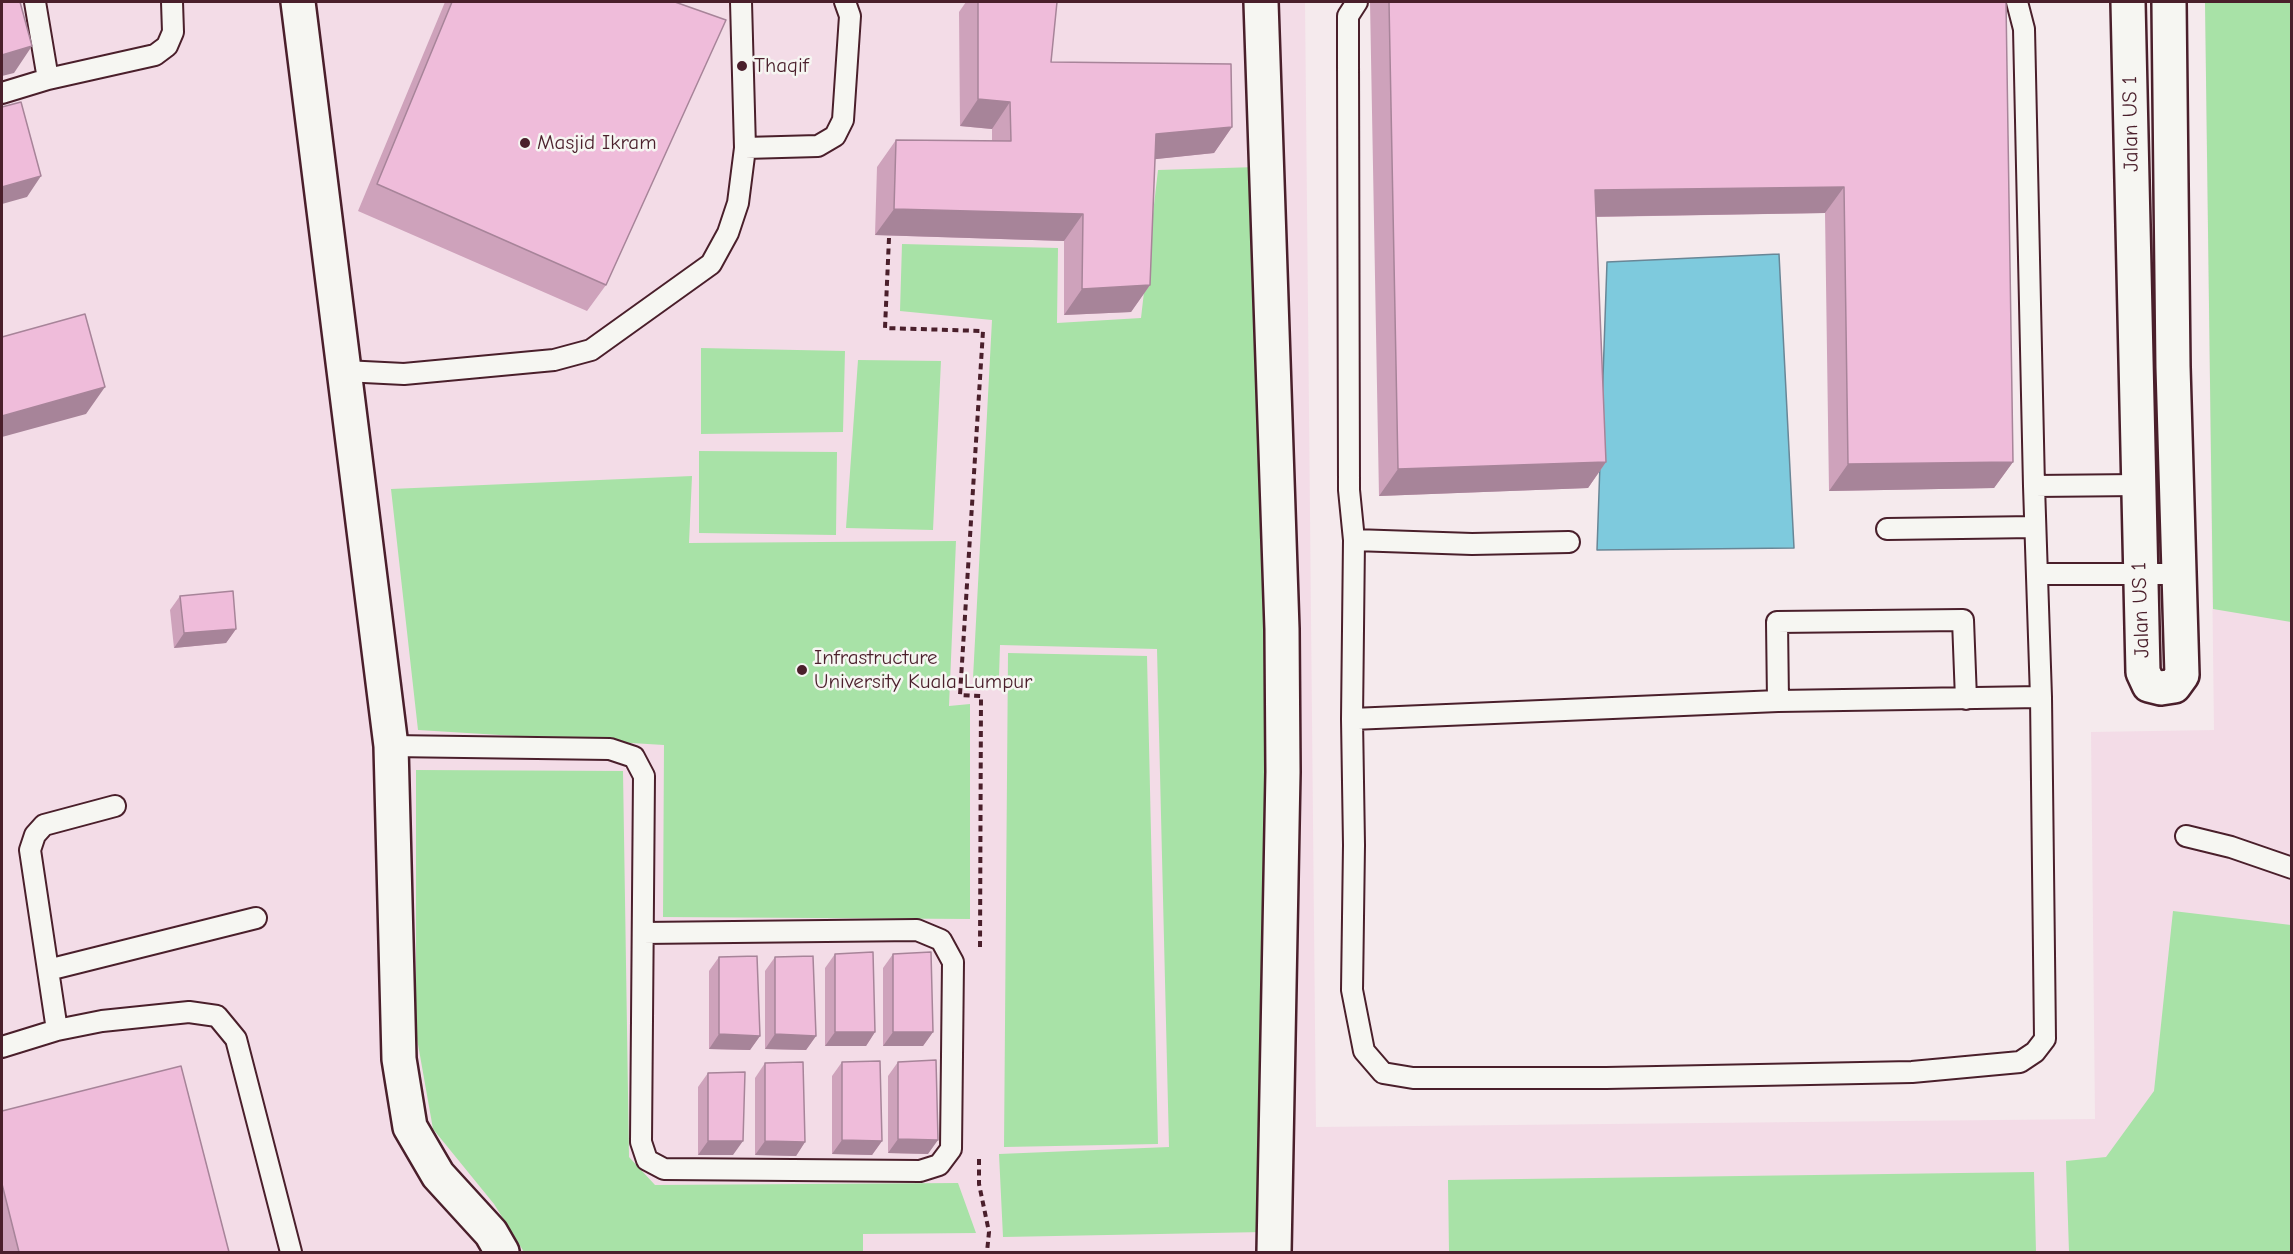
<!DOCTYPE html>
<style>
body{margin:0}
#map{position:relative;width:2293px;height:1254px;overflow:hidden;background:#f5eaed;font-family:"Comic Neue",sans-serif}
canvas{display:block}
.frame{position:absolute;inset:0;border:3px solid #4a1f2b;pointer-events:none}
</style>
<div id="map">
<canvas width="2293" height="1254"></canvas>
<div class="frame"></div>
</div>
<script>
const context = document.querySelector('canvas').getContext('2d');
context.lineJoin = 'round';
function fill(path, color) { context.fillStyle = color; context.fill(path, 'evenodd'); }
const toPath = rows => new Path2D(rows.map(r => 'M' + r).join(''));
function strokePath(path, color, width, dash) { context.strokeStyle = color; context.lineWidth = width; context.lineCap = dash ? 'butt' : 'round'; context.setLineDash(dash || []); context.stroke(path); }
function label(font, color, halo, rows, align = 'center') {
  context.font = font + ' "Comic Neue",sans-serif'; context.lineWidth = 5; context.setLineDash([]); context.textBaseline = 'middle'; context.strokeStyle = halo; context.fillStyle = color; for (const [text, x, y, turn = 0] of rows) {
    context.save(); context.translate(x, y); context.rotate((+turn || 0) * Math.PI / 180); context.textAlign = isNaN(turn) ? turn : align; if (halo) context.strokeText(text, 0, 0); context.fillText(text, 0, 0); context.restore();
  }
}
const built = toPath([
 [2,2,1305,2,1316,1127,2095,1119,2091,732,2214,730,2205,2,2291,2,2291,1252,2,1252]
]);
const green = toPath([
 [2205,2,2291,2,2291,622,2213,609],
 [1257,167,1271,766,1264,1232,1003,1237,999,1154,1169,1147,1157,649,1000,645,999,676,973,678,992,320,900,311,902,244,1058,248,1057,323,1141,318,1158,170],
 [701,348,845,351,843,432,701,434],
 [858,360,941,361,933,530,846,528],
 [699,451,837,452,836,535,699,533],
 [692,476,689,543,956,541,949,706,970,704,970,919,663,917,664,745,418,730,391,489],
 [1008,653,1147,656,1158,1144,1004,1147],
 [416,770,623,771,629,1157,655,1185,958,1183,976,1233,863,1234,863,1252,524,1252,494,1204,433,1129,416,1033],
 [2173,911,2291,925,2291,1252,2069,1252,2066,1161,2106,1157,2154,1091],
 [2034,1172,2036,1252,1449,1252,1448,1180]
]);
const water = toPath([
 [1779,254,1794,548,1597,550,1607,262,1779,254]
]);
const path = toPath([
 [889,238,885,328,983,331,960,695,981,696,980,950],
 [979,1159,979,1184,989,1232,987,1252]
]);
const service = toPath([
 [35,2,48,79],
 [1357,2,1348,16,1348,59,1349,490,1354,540,1352,719,1354,845,1352,990,1364,1051,1383,1073,1413,1078,1606,1078,1912,1072,2020,1062,2035,1052,2045,1039,2041,697,2034,486,2024,29,2017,2],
 [2,93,48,79,155,55,167,46,173,32,172,2],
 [745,148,818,146,835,136,843,120,850,16,845,2],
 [344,371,404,374,554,360,591,350,711,264,728,233,738,203,745,148,741,2],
 [2034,486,2139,485],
 [1887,529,2035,527],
 [1354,540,1472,544,1569,542],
 [2037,574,2179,574],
 [1778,701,1777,622,1963,620,1966,699],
 [1352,719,1778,701,2041,697],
 [391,746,610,749,634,757,644,776,641,1142,647,1160,664,1169,920,1171,939,1165,951,1149,953,962,941,940,917,930,643,933],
 [2186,836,2231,847,2292,868],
 [48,970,256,918],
 [57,1030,30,850,35,835,44,825,115,806],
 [2,1047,57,1030,102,1021,189,1012,217,1016,236,1039,291,1252]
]);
const minor = toPath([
 [298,2,391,746,399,1059,410,1127,438,1175,491,1233,502,1252],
 [1261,2,1282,629,1283,772,1274,1252],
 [2128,2,2143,672,2149,685,2161,688,2174,686,2182,675,2173,367,2169,2]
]);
const wall = toPath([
 [445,2,675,2,606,285,587,311,358,211],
 [966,2,1057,2,1051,62,1232,127,1214,153,1155,159,1150,285,1131,312,1064,315,1064,241,875,235,877,167,896,140,992,141,992,129,960,126,959,12],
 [1370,2,2006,2,2013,462,1994,488,1829,491,1825,213,1596,217,1606,462,1588,488,1379,496],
 [180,596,236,629,226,643,174,648,170,610],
 [835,954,875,1032,866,1046,825,1046,825,968],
 [893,954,933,1032,923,1046,883,1046,883,968],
 [719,957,760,1036,750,1050,709,1049,709,971],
 [775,957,816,1036,806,1050,765,1049,765,971],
 [842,1062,882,1141,872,1155,832,1154,832,1076],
 [898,1062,928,1154,888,1153,888,1076],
 [765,1063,805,1142,796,1156,755,1155,755,1078],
 [708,1073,733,1155,698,1155,698,1087],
 [2,1111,229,1252,2,1252]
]);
const shadedWall = toPath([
 [32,46,14,73,2,76,2,55],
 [978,99,1010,102,992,129,960,126],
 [1232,127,1214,153,1138,161,1156,134],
 [41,176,27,197,2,204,2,187],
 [1844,187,1825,213,1577,217,1595,190],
 [894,209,1083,214,1064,241,875,235],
 [1150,285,1131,312,1064,315,1082,289],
 [105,387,86,414,2,437,2,416],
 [1606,462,1588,488,1379,496,1398,469],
 [2013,462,1994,488,1829,491,1848,464],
 [236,629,226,643,174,648,184,633],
 [835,1032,875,1032,866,1046,825,1046],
 [893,1032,933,1032,923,1046,883,1046],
 [719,1034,760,1036,750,1050,709,1049],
 [775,1034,816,1036,806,1050,765,1049],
 [898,1139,938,1140,928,1154,888,1153],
 [842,1140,882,1141,872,1155,832,1154],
 [708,1141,743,1141,733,1155,698,1155],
 [765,1141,805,1142,796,1156,755,1155]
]);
const building = toPath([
 [2,2,20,2,32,46,2,55,2,2],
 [452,2,675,2,726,20,606,285,377,184,452,2],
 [978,2,1057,2,1051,62,1231,64,1232,127,1156,134,1150,285,1082,289,1083,214,894,209,896,140,1011,141,1010,102,978,99,978,2],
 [1389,2,2006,2,2013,462,1848,464,1844,187,1595,190,1606,462,1398,469,1389,2],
 [21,102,41,176,2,187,2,107,21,102],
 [85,314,105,387,2,416,2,337,85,314],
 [233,591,236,629,184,633,180,596,233,591],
 [873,952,875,1032,835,1032,835,954,873,952],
 [931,952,933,1032,893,1032,893,954,931,952],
 [757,956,760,1036,719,1034,719,957,757,956],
 [813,956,816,1036,775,1034,775,957,813,956],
 [936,1060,938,1140,898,1139,898,1062,936,1060],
 [880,1061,882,1141,842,1140,842,1062,880,1061],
 [803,1062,805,1142,765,1141,765,1063,803,1062],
 [181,1066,229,1252,19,1252,2,1184,2,1111,181,1066],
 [745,1072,743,1141,708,1141,708,1073,745,1072]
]);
const markers = [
 [742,66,6,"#4a1f2b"],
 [525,143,6,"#4a1f2b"],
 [802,670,6,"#4a1f2b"]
];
const poiNames = [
 ["Thaqif",754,66],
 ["Masjid Ikram",537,143],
 ["Infrastructure",814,658],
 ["University Kuala Lumpur",814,682]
];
const streetNames = [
 ["Jalan US 1",2131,124,-91],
 ["Jalan US 1",2141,610,-92]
];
fill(built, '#f3dce7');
fill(green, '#a8e2a7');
fill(water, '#7ecadd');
strokePath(water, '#698696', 1.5);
strokePath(service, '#4a1f2b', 24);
strokePath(minor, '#4a1f2b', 38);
strokePath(path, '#4a1f2b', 4, [6, 4.5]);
strokePath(service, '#f6f6f2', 20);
strokePath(minor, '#f6f6f2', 33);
fill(wall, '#cea2bb');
fill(shadedWall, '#a78499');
fill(building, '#efbcda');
strokePath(building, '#a78499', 1.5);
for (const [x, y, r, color] of markers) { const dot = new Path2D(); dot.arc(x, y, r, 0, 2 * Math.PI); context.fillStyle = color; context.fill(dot); strokePath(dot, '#f6f6f2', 2); }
label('21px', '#4a1f2b', '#f6f6f2', poiNames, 'left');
label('21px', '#4a1f2b', '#f6f6f2', streetNames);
</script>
